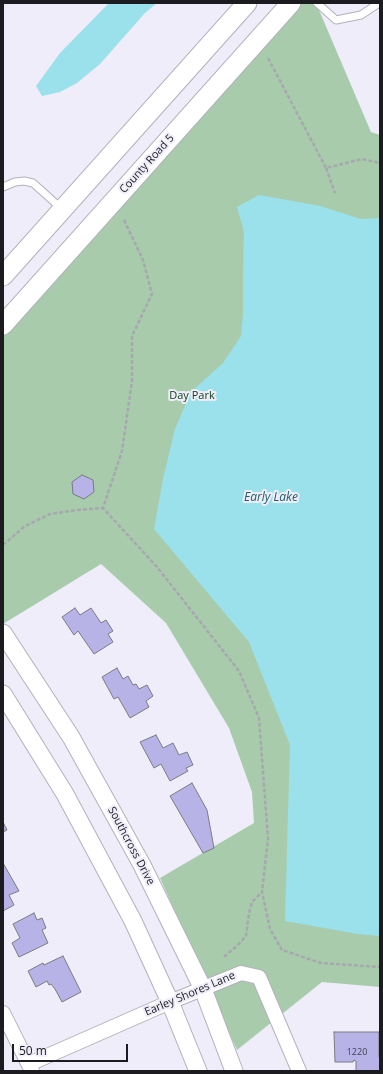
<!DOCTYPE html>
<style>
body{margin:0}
#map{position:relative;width:383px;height:1074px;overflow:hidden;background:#eeedf9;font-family:"Open Sans",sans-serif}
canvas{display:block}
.frame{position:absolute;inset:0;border:4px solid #1c1c20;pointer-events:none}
.scale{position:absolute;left:12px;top:1044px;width:116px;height:18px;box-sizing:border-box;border:2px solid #1c1c20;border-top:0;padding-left:5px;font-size:12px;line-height:14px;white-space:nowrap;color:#1c1c20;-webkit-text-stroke:3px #eeedf9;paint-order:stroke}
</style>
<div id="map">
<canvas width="383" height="1074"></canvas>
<div class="frame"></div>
<div class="scale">50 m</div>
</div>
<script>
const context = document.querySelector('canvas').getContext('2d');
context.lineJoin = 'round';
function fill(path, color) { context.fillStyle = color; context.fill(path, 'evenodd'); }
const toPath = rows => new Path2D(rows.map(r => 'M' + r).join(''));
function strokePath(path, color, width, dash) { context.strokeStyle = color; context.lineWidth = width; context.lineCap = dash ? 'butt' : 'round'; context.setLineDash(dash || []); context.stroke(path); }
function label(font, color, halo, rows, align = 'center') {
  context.font = font + ' "Open Sans",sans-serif'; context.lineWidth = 4; context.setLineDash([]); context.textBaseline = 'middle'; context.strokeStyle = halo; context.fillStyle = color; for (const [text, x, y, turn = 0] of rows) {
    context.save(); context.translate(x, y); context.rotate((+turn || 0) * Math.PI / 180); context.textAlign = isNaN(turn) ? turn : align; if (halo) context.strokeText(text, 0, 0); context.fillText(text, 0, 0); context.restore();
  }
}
const green = toPath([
 [291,3,316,3,371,132,380,135,380,987,322,982,237,1050,160,878,254,823,252,792,229,728,166,623,101,564,3,624,3,325]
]);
const water = toPath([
 [109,3,157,3,145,13,100,64,77,83,60,92,42,96,36,86,60,53],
 [259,195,320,206,361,219,380,218,380,936,358,934,285,921,290,745,249,642,154,529,163,479,175,429,184,408,192,391,223,363,241,336,243,315,243,275,244,232,237,207]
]);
const building = toPath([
 [82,475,93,480,94,492,84,499,73,494,72,482,82,475],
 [75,608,80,615,91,608,101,623,106,620,113,631,108,634,113,642,94,654,78,631,74,635,62,617,75,608],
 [117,668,123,679,128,676,133,685,136,684,139,689,147,685,153,696,146,701,149,707,130,718,118,697,114,699,102,677,117,668],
 [156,735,163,748,173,743,179,755,187,752,193,765,186,768,188,771,170,781,161,764,154,768,140,742,156,735],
 [192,783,207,810,214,848,203,853,170,796,192,783],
 [3,822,7,830,3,832,3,822],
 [3,863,19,891,9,895,14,905,3,911,3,863],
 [34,913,37,920,42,918,46,928,42,930,48,943,19,957,12,943,20,938,13,924,34,913],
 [63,956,81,992,62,1002,55,989,51,984,49,985,47,981,36,987,28,971,43,963,44,965,63,956],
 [334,1032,379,1032,379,1057,380,1057,380,1071,356,1071,356,1061,354,1060,353,1062,335,1062,334,1032]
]);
const path = toPath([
 [268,58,326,168,362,159,380,163],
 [326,168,335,193],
 [124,220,143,260,152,294,132,336,132,381,122,451,103,508,157,567,239,671,259,718,268,839,262,892,270,929,282,950,321,963,380,967],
 [3,545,25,526,50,514,77,510,103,508],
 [224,957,240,943,246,936,249,913,252,902,262,892]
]);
const service = toPath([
 [317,3,336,20,361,15,379,3],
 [3,187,15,182,24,181,33,183,62,209]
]);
const minor = toPath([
 [3,1013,32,1071],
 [29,1064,170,1002,241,973,259,977,299,1071]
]);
const tertiary = toPath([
 [3,633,71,737,142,865,203,989,234,1071],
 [3,694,65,794,133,921,170,1002,198,1071]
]);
const secondary = toPath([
 [3,276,247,3],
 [3,325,291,3]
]);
const numberNames = [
 ["1220",357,1052]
];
const streetNames = [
 ["County Road 5",147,164,-48],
 ["Southcross Drive",131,846,62],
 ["Earley Shores Lane",190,994,-23]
];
const parkNames = [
 ["Day Park",192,396]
];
const waterNames = [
 ["Early Lake",271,498]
];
fill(green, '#a8ccab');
fill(water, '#9be1ec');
fill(building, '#b7b3e6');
strokePath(building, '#7a7a84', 1);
strokePath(service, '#b2b1bc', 9);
strokePath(minor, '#b2b1bc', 16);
strokePath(tertiary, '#b2b1bc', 19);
strokePath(secondary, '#b2b1bc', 21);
strokePath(path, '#a7a7b0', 2.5, [4, 2]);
strokePath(service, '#fff', 7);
strokePath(minor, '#fff', 14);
strokePath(tertiary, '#fff', 17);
strokePath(secondary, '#fff', 19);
label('9px', '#434252', null, numberNames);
label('11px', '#1c1c20', '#eeedf9', streetNames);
label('11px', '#12411b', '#eeedf9', parkNames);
label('italic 12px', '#225d65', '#eeedf9', waterNames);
</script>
